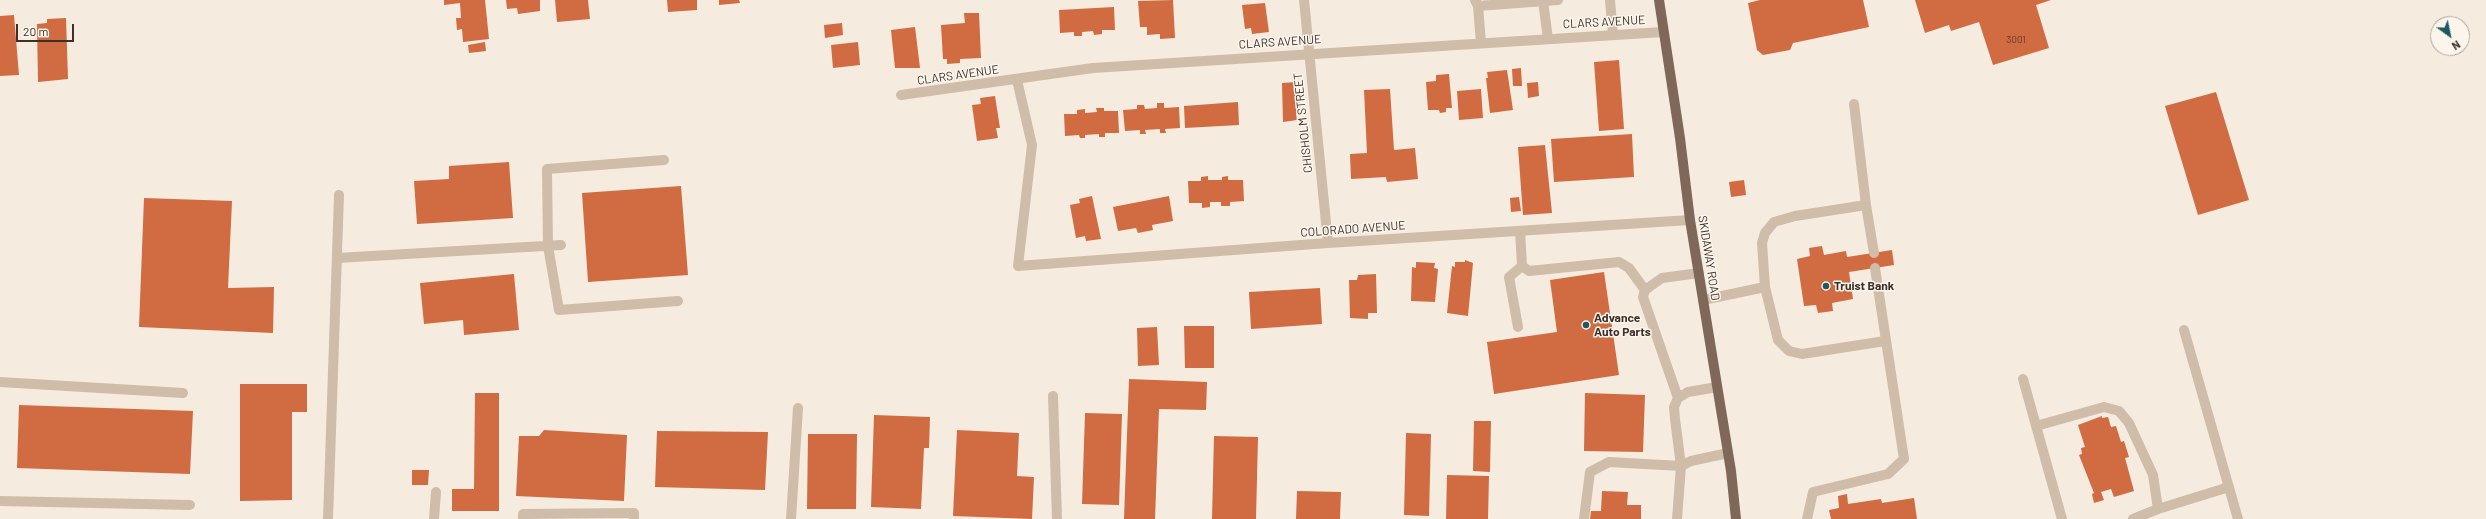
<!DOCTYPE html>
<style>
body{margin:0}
#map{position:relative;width:2486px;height:519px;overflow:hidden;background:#f5ecdf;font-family:Barlow,sans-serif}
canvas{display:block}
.north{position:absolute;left:2430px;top:16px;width:40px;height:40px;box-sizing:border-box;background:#fcf5ec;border:1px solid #afa69e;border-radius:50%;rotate:147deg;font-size:11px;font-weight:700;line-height:16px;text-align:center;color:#3c302a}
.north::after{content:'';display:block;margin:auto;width:14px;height:18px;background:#1b5a62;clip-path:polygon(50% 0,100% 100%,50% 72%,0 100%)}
.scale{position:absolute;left:16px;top:24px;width:58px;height:18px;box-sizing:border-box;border:2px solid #3c302a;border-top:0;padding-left:5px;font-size:12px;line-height:14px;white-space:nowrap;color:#3c302a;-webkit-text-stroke:3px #fcf5ec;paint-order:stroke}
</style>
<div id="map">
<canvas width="2486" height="519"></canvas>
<div class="north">N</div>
<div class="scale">20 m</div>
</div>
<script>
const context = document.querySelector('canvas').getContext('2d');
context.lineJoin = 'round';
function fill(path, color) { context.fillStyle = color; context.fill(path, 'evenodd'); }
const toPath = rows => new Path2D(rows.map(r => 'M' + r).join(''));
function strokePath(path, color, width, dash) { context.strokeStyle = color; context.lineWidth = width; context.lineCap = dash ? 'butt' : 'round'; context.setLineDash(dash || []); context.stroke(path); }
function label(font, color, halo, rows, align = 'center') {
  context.font = font + ' Barlow,sans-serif'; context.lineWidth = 3; context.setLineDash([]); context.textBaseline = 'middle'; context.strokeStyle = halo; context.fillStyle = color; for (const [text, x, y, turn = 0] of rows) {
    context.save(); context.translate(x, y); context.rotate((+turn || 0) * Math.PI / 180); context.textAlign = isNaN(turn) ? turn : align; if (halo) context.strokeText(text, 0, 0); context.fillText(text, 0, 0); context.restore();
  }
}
const building = toPath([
 [444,0,485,0,489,39,463,42,462,29,457,30,456,18,461,18,460,3,444,5],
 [506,0,540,0,540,11,518,14,517,8,507,9],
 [555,0,588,0,590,19,557,22],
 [667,0,697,0,697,10,668,12],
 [719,0,739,0,740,3,719,5],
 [1173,0,1175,38,1160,39,1160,34,1147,35,1147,27,1140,27,1138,1],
 [1760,0,1863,0,1869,27,1793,43,1790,50,1763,55,1757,50,1748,3],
 [1915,0,2051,0,2036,5,2049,48,1993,65,1979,22,1951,31,1949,25,1925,33],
 [1265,3,1269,32,1252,34,1251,28,1245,29,1242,5],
 [1114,7,1115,30,1102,30,1102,34,1094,35,1093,31,1082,32,1082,36,1074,36,1074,32,1060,33,1059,10],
 [964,13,979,13,981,58,960,59,960,63,947,64,947,59,943,59,941,25,965,23],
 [14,15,19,75,0,76,0,16],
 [66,18,68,79,38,82,37,24,47,23,47,19],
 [842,23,843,35,825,38,824,25],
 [915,27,920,68,895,68,891,30],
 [485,42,486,51,469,53,468,45],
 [858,42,860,65,833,68,831,45],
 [1619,60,1624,129,1599,131,1594,62],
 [1521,68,1522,86,1513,86,1512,69],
 [1507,70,1513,110,1490,113,1486,78,1488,78,1487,72],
 [1449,74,1452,108,1446,108,1446,112,1440,113,1439,110,1428,110,1426,82,1436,81,1436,75],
 [1296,82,1301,113,1296,114,1297,120,1283,122,1282,83],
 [1538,82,1539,96,1528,98,1527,83],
 [1390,89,1394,150,1415,148,1418,179,1387,182,1386,177,1351,179,1350,154,1367,153,1364,90],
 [1481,89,1483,118,1459,120,1457,91],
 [2216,92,2249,200,2198,215,2165,106],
 [995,96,1000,128,996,128,998,138,977,141,972,105,981,104,980,98],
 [1238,102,1239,125,1185,128,1184,106],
 [1157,103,1164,103,1164,108,1179,107,1180,128,1165,129,1166,133,1160,133,1160,129,1145,130,1146,134,1140,134,1140,130,1125,131,1123,110,1137,109,1137,105,1144,105,1145,109,1157,108],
 [1096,108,1104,108,1104,111,1118,111,1119,133,1105,133,1105,137,1099,137,1099,134,1085,135,1085,138,1080,138,1079,135,1065,136,1064,114,1077,114,1077,110,1085,109,1085,113,1097,112],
 [1632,134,1634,177,1554,182,1551,139],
 [1545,145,1552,213,1523,215,1518,147],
 [509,162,513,218,417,224,414,181,449,179,449,166],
 [1208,176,1208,180,1222,180,1222,177,1228,176,1228,180,1243,180,1244,201,1230,202,1230,206,1221,206,1221,202,1210,202,1210,207,1202,208,1202,203,1189,203,1188,181,1201,181,1201,177],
 [1744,180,1746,195,1731,197,1729,182],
 [681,186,688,275,588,282,582,193],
 [1092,196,1101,239,1086,241,1085,236,1076,238,1070,205,1080,203,1079,199],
 [1169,196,1173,221,1152,225,1153,230,1138,233,1136,228,1118,231,1113,207],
 [1519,197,1521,211,1511,212,1510,198],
 [144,198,232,201,228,288,274,287,273,333,139,327],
 [1822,246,1824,255,1846,251,1847,257,1892,250,1894,265,1849,272,1853,299,1832,303,1833,311,1818,313,1816,305,1804,306,1797,259,1810,256,1809,248],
 [1465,260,1473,263,1468,316,1447,313,1452,266,1455,267,1455,262,1465,262],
 [1416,262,1435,263,1434,268,1438,269,1435,302,1411,301,1412,267,1416,268],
 [1604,272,1619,375,1494,394,1487,342,1557,332,1550,280],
 [514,274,519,330,464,335,463,320,424,324,420,283],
 [1376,274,1377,313,1368,313,1368,319,1350,318,1349,280,1357,280,1358,275],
 [1320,288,1322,324,1251,329,1249,292],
 [1184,326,1214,326,1214,368,1185,368],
 [1157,327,1159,365,1138,366,1137,328],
 [1129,379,1207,382,1206,410,1159,409,1155,519,1124,519],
 [240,384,307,384,307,412,292,412,292,500,240,501],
 [475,393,499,393,499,511,452,511,452,489,474,489],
 [1585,393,1645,395,1643,452,1584,451],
 [19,405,193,411,190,474,17,468],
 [1085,413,1122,414,1119,505,1082,504],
 [874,415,930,417,929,448,924,448,921,509,871,507],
 [2102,416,2102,418,2108,417,2111,427,2116,426,2121,442,2124,441,2129,457,2125,458,2134,491,2114,497,2111,489,2101,492,2104,500,2094,503,2092,494,2094,493,2079,455,2082,454,2081,448,2085,447,2078,425],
 [1474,421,1491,421,1490,472,1473,471],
 [544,430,627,435,624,501,516,496,519,436,539,436],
 [957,430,1019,433,1017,476,1034,477,1032,519,953,516],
 [657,431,768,432,765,490,655,487],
 [1406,433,1431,434,1429,516,1404,515],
 [808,434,857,434,856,509,807,509],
 [1214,436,1258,437,1256,519,1212,519],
 [412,470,429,470,428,485,412,485],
 [1447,475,1489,476,1488,519,1446,519],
 [1297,491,1341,492,1340,519,1296,519],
 [1602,491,1628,492,1627,505,1641,505,1641,519,1590,519,1591,511,1601,511],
 [1847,494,1848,504,1881,499,1882,503,1914,498,1917,519,1831,519,1829,510,1839,508,1838,496]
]);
const minor = toPath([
 [1304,0,1328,243],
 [1475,0,1478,6,1558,0],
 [1610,0,1613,35],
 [1543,1,1548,39],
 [1478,6,1481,43],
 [1017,80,1032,145,1018,266,1328,243,1690,220],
 [901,95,1093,68,1663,32],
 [1854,104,1866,205,1874,253],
 [664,160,547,169,548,246,559,310,678,301],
 [1866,205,1795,216,1774,222,1765,233,1762,243,1765,287,1778,340,1789,351,1802,354,1885,341],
 [1520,231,1522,266],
 [337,258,561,245],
 [1522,266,1529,271,1619,262,1629,268,1645,290],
 [1703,300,1765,287],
 [1518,327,1509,277,1522,266],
 [2184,330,2238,519],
 [2023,379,2062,519],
 [0,382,183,393],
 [1053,396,1057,519],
 [1678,398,1643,297,1645,290,1662,278,1699,273],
 [2036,426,2104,407,2119,411,2129,423,2153,475,2158,509,2133,519],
 [0,501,190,505],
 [2158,509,2229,487],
 [328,519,339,195],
 [434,519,436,492],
 [523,519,523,514,634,513,634,519],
 [791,519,798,408],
 [1584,519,1590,472,1609,462,1681,466,1675,419,1674,407,1678,398,1688,392,1717,387],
 [1677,519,1681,466,1691,461,1728,453],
 [1807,519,1813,492,1888,474,1904,459,1875,268]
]);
const major = toPath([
 [1659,0,1680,138,1690,220,1731,471,1736,519]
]);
const markers = [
 [1826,286,4,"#1b5a62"],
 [1586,325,4,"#1b5a62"]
];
const numberNames = [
 ["3001",2016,40]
];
const streetNames = [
 ["CLARS AVENUE",1604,22,-3],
 ["CLARS AVENUE",1280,42,-4],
 ["CLARS AVENUE",958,75,-8],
 ["CHISHOLM STREET",1303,123,-96],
 ["COLORADO AVENUE",1353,229,-4],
 ["SKIDAWAY ROAD",1709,258,81]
];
const poiNames = [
 ["Truist Bank",1834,286],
 ["Advance",1594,318],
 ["Auto Parts",1594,332]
];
fill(building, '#d06b42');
strokePath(minor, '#cfbca9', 10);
strokePath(major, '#7f6859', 10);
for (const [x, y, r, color] of markers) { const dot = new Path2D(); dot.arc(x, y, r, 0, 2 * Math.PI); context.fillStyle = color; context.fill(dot); strokePath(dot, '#fcf5ec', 1.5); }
label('10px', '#613f30', null, numberNames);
label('12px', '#3c302a', '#fcf5ec', streetNames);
label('bold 12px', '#3c302a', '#fcf5ec', poiNames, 'left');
</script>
